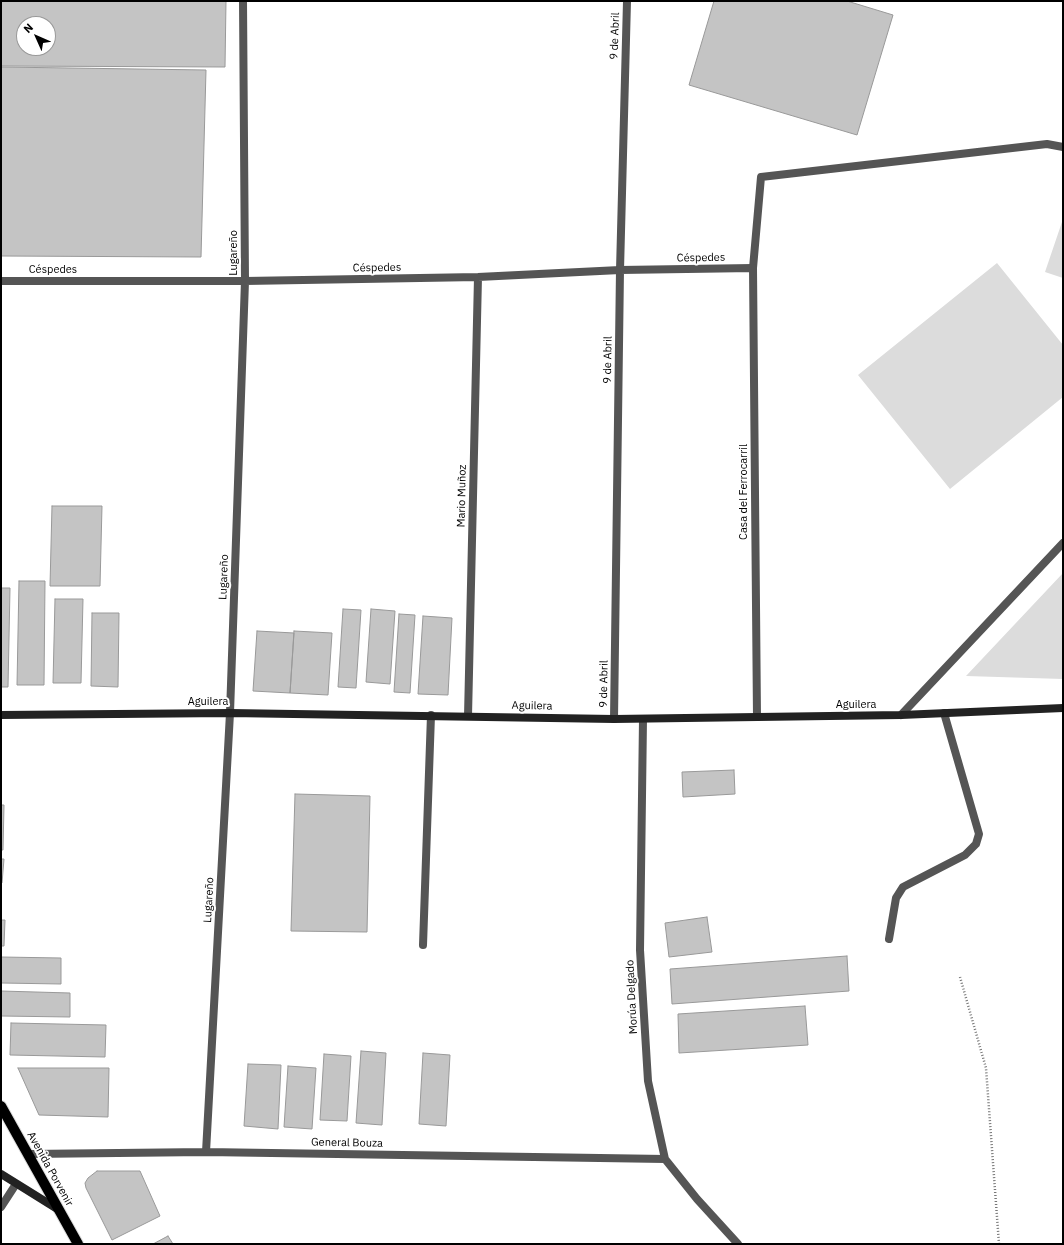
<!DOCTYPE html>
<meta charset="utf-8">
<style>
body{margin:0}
#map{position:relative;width:1064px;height:1245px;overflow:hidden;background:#fff;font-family:"IBM Plex Sans",sans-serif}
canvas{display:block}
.frame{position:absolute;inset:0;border:2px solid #000;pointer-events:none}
.north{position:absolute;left:16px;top:16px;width:40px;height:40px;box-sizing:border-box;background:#fff;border:1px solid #999;border-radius:50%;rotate:315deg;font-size:11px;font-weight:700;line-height:16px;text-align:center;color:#000}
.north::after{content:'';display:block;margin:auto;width:14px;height:18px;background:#000;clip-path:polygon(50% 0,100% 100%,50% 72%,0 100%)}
</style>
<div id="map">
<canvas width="1064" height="1245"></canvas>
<div class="frame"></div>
<div class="north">N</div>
</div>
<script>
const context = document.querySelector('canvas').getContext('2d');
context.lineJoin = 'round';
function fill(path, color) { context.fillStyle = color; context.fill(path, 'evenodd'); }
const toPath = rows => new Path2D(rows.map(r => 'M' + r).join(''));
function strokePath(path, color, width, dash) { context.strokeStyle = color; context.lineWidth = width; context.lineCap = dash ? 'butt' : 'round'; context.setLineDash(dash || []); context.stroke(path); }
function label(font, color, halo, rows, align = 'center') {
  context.font = font + ' "IBM Plex Sans",sans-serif'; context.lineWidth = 4; context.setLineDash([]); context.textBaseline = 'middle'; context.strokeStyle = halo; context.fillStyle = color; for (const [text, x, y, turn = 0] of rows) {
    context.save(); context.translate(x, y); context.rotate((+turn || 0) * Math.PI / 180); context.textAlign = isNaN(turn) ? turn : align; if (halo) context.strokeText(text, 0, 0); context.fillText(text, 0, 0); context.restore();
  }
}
const green = toPath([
 [1063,219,1063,278,1045,272],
 [997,263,1063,345,1063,397,950,489,858,375],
 [1063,573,1063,679,966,676]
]);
const building = toPath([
 [1,1,226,1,225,67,1,66,1,1],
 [24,24,48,24,48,48,24,48,24,24],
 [714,1,847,1,893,15,857,135,689,85,714,1],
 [1,67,206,70,201,257,1,256,1,67],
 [52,506,102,506,100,586,50,586,52,506],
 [19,581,45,581,44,685,17,685,19,581],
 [1,588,10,588,8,687,1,687,1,588],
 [55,599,83,599,81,683,53,683,55,599],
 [343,609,361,610,356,688,338,687,343,609],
 [371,609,395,611,390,684,366,682,371,609],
 [92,613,119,613,118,687,91,686,92,613],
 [399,614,415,615,410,693,394,692,399,614],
 [423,616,452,618,448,695,418,694,423,616],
 [257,631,294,633,290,693,253,691,257,631],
 [294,631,332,633,328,695,290,693,294,631],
 [734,770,735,794,683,797,682,772,734,770],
 [295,794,370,796,367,932,291,931,295,794],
 [1,805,4,805,3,850,1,850,1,805],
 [1,859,4,859,2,883,1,883,1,859],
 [707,917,712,952,669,957,665,923,707,917],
 [1,920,5,920,4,946,1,946,1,920],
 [847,956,849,991,672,1004,670,969,847,956],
 [1,957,61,958,61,984,1,983,1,957],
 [1,991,70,993,70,1017,1,1016,1,991],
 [805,1006,808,1045,679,1053,678,1014,805,1006],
 [11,1023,106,1025,105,1057,10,1055,11,1023],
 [361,1051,386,1053,382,1125,356,1123,361,1051],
 [423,1053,450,1055,446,1126,419,1124,423,1053],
 [324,1054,351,1056,347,1121,320,1120,324,1054],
 [248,1064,281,1065,278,1129,244,1126,248,1064],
 [288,1066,316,1068,312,1129,284,1127,288,1066],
 [18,1068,109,1068,108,1117,39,1115,18,1068],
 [97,1171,140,1171,160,1216,112,1240,86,1188,85,1183,88,1178,97,1171],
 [168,1236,173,1244,153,1244,168,1236]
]);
const path = toPath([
 [960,977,986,1068,999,1244]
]);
const lane = toPath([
 [753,268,761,177,1047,144,1063,147],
 [901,715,1063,543],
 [889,939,896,898,903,887,965,855,976,844,979,834,944,713],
 [423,945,431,715]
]);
const street = toPath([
 [1,281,245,281,478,277,620,270,753,268,757,717],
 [468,716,478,277],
 [614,719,620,270,627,1],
 [643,719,640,950,648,1081,665,1159,697,1199,738,1244],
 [206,1152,230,713,245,281,243,1],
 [29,1154,206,1152,665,1159],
 [1,1207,16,1184]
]);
const secondary = toPath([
 [1,715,230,713,614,719,901,715,1063,708],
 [1,1174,59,1210]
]);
const primary = toPath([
 [1,1106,78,1244]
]);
const rail = toPath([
 [1062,1,1063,1]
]);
const streetNames = [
 ["9 de Abril",615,36,-88],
 ["Lugareño",234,253,-90],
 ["Céspedes",701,258,-1],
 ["Céspedes",377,268,-1],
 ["Céspedes",53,270],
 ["9 de Abril",608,360,-89],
 ["Casa del Ferrocarril",744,492,-90],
 ["Mario Muñoz",462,496,-89],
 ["Lugareño",224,577,-88],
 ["9 de Abril",604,684,-89],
 ["Aguilera",208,702],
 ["Aguilera",856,705],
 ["Aguilera",532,706,1],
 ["Lugareño",209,900,-87],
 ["Morúa Delgado",632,997,-93],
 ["General Bouza",347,1143,1],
 ["Avenida Porvenir",50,1169,61]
];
fill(green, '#dcdcdc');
fill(building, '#c4c4c4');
strokePath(building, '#999', 1);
strokePath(primary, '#dbdbdb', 12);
strokePath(path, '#777', 2.5, [1, 2]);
strokePath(lane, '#555', 8);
strokePath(street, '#555', 8);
strokePath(secondary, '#222', 8);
strokePath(primary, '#000', 10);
strokePath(rail, '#000', 3, [6, 2, 1, 2]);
label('11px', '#000', '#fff', streetNames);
</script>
